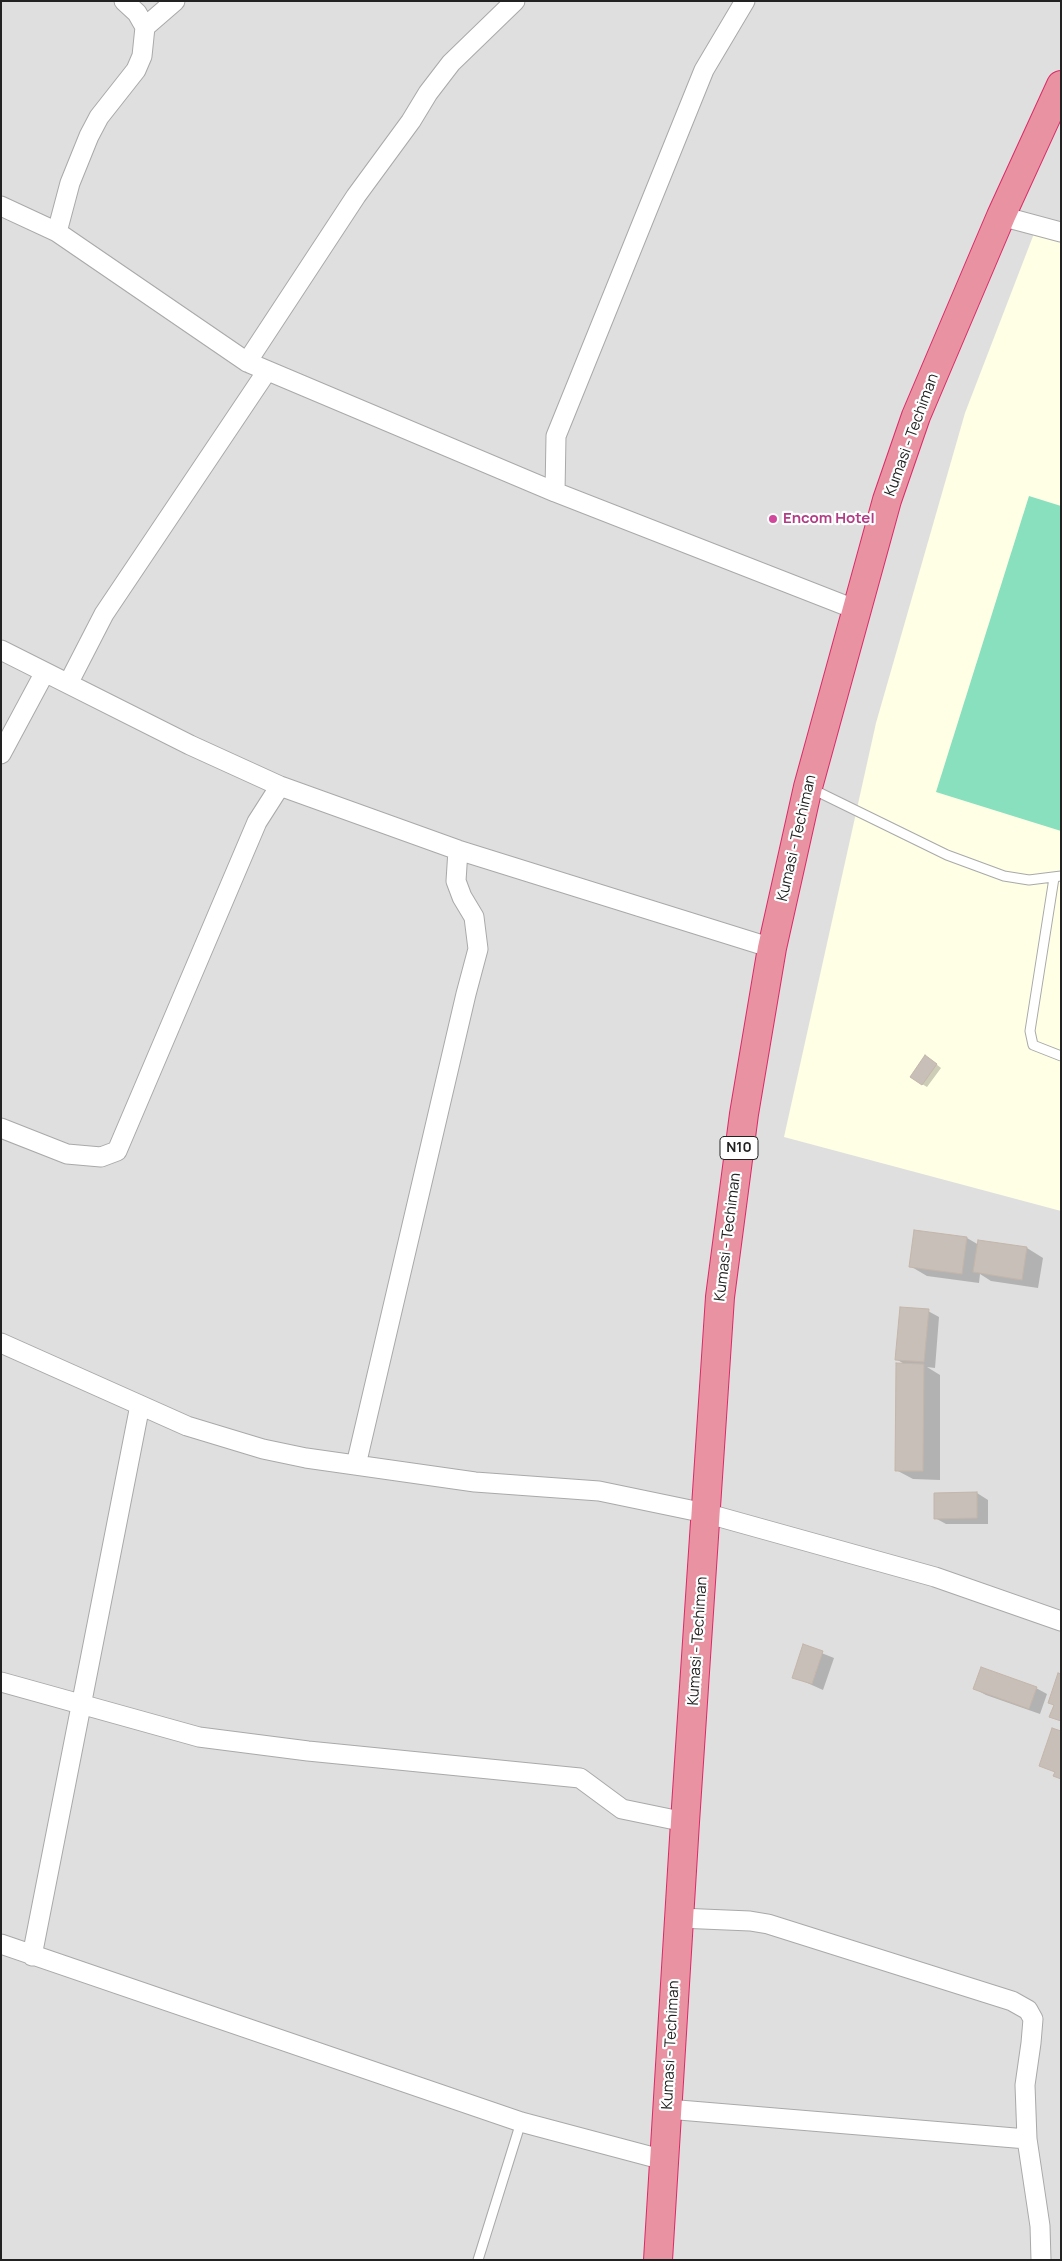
<!DOCTYPE html>
<style>
body{margin:0}
#map{position:relative;width:1062px;height:2261px;overflow:hidden;background:#f2efe9;font-family:Manrope,sans-serif}
canvas{display:block}
.frame{position:absolute;inset:0;border:2px solid #222;pointer-events:none}
</style>
<div id="map">
<canvas width="1062" height="2261"></canvas>
<div class="frame"></div>
</div>
<script>
const context = document.querySelector('canvas').getContext('2d');
context.lineJoin = 'round';
function fill(path, color) { context.fillStyle = color; context.fill(path, 'evenodd'); }
const toPath = rows => new Path2D(rows.map(r => 'M' + r).join(''));
function strokePath(path, color, width, dash) { context.strokeStyle = color; context.lineWidth = width; context.lineCap = dash ? 'butt' : 'round'; context.setLineDash(dash || []); context.stroke(path); }
function label(font, color, halo, rows, align = 'center') {
  context.font = font + ' Manrope,sans-serif'; context.lineWidth = 4.5; context.setLineDash([]); context.textBaseline = 'middle'; context.strokeStyle = halo; context.fillStyle = color; for (const [text, x, y, turn = 0] of rows) {
    context.save(); context.translate(x, y); context.rotate((+turn || 0) * Math.PI / 180); context.textAlign = isNaN(turn) ? turn : align; if (halo) context.strokeText(text, 0, 0); context.fillText(text, 0, 0); context.restore();
  }
}
const residential = toPath([
 [1,1,1061,1,1061,2260,1,2260]
]);
const education = toPath([
 [1035,231,1061,238,1061,1211,784,1137,876,723,965,413]
]);
const pitch = toPath([
 [1029,496,1061,506,1061,831,936,792]
]);
const shadow = toPath([
 [931,1060,941,1068,927,1087,922,1084],
 [915,1231,967,1238,979,1245,1027,1248,1043,1258,1038,1288,991,1281,980,1274,979,1283,927,1276,910,1266],
 [928,1311,939,1317,935,1368,927,1367,940,1375,940,1480,913,1479,896,1470,906,1365,896,1359],
 [977,1493,988,1500,988,1524,946,1524,935,1518],
 [804,1646,834,1658,823,1690,794,1677],
 [1036,1688,1047,1694,1040,1714,986,1695,975,1689]
]);
const building = toPath([
 [925,1055,937,1064,922,1085,910,1077,925,1055],
 [914,1230,967,1237,962,1274,909,1267,914,1230],
 [978,1240,1027,1247,1022,1280,973,1272,978,1240],
 [900,1307,929,1309,924,1362,895,1360,900,1307],
 [896,1363,924,1364,923,1471,895,1471,896,1363],
 [977,1492,977,1518,934,1519,934,1493,977,1492],
 [803,1644,823,1651,812,1684,792,1678,803,1644],
 [981,1667,1037,1687,1029,1709,973,1689,981,1667],
 [1058,1673,1061,1674,1061,1721,1049,1717,1054,1705,1048,1703,1058,1673],
 [1052,1728,1061,1731,1061,1779,1053,1776,1055,1772,1039,1766,1052,1728]
]);
const lane = toPath([
 [810,788,947,855,1004,876,1029,880,1061,876],
 [1054,878,1030,1031,1033,1045,1061,1056],
 [478,2260,521,2122]
]);
const street = toPath([
 [145,27,175,1],
 [1,206,57,232,247,362,555,492,857,610],
 [1001,216,1061,232],
 [57,232,70,183,89,136,99,117,136,70,142,56,145,27,137,13,124,1],
 [247,362,356,196,411,121,428,93,451,63,515,1],
 [555,492,556,436,704,70,745,1],
 [1,650,190,745,280,786,458,850,772,948],
 [69,682,104,614,267,371],
 [1,754,45,672],
 [1,1128,67,1154,101,1157,117,1151,257,822,280,786],
 [1,1343,187,1426,263,1449,306,1458,475,1482,599,1491,705,1513,935,1577,1061,1621],
 [356,1465,466,994,478,949,474,917,462,897,456,881,458,850],
 [1,1682,199,1737,308,1751,580,1778,622,1809,685,1822],
 [679,1918,750,1921,768,1924,1012,2001,1028,2010,1033,2019,1031,2043,1025,2085,1027,2139,1040,2226,1041,2260],
 [1,1944,521,2122,664,2160],
 [32,1956,140,1405],
 [667,2109,1027,2139]
]);
const highway = toPath([
 [658,2260,685,1822,720,1297,744,1114,772,948,808,787,887,500,916,416,1001,216,1061,85]
]);
const markers = [
 [773,519,5,"#d1479c"]
];
const shields = [
 [739,1148,38]
];
const shieldNames = [
 ["N10",739,1148]
];
const streetNames = [
 ["Kumasi - Techiman",912,435,-70],
 ["Kumasi - Techiman",797,838,-77],
 ["Kumasi - Techiman",728,1237,-83],
 ["Kumasi - Techiman",698,1641,-86],
 ["Kumasi - Techiman",671,2045,-87]
];
const hotelNames = [
 ["Encom Hotel",783,519]
];
fill(residential, '#e0dfdf');
fill(education, '#ffffe5');
fill(pitch, '#88e0be');
fill(shadow, '#0003');
fill(building, '#c7bfb8');
strokePath(building, '#c4b6ab', 1);
strokePath(lane, '#a9a9a9', 11);
strokePath(street, '#a9a9a9', 21);
strokePath(highway, '#dc2a67', 30);
strokePath(lane, '#fff', 9);
strokePath(street, '#fff', 19);
strokePath(highway, '#e892a2', 28);
for (const [x, y, r, color] of markers) { const dot = new Path2D(); dot.arc(x, y, r, 0, 2 * Math.PI); context.fillStyle = color; context.fill(dot); strokePath(dot, '#fff', 2); }
for (const [x, y, w] of shields) { const box = new Path2D(); box.roundRect(x - w / 2, y - 11.5, w, 23, 4); context.fillStyle = '#fff'; context.fill(box); strokePath(box, '#222', 1); }
label('bold 14px', '#222', null, shieldNames);
label('15px', '#222', '#fff', streetNames);
label('bold 15px', '#b23c85', '#fff', hotelNames, 'left');
</script>
